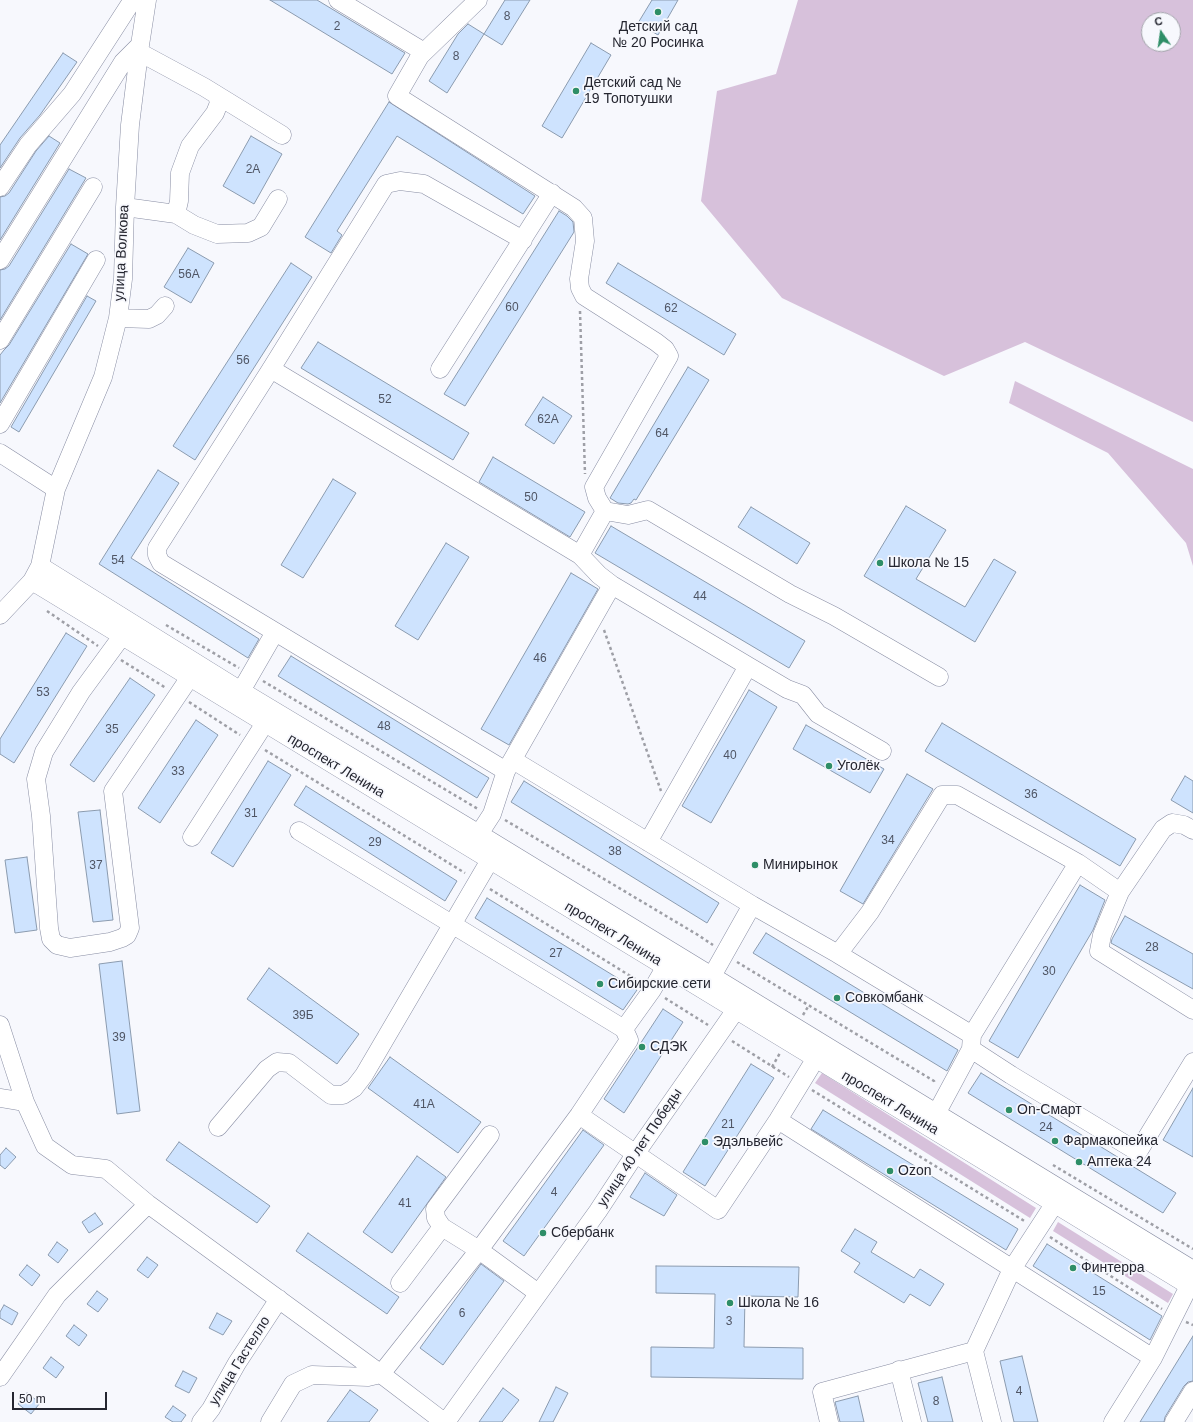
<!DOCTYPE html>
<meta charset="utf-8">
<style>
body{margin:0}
#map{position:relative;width:1193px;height:1422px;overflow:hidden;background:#f7f8fd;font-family:Helvetica,sans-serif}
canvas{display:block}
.north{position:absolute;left:1141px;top:12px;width:40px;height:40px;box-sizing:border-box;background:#f7f8fd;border:1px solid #a3a4ab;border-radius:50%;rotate:347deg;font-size:11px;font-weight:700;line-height:16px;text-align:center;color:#252630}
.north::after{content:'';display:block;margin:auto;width:14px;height:18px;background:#2e8e67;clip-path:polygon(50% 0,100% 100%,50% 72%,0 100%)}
.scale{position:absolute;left:12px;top:1392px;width:95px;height:18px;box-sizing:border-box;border:2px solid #252630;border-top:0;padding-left:5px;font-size:12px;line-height:14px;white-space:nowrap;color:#252630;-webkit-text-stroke:3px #f7f8fd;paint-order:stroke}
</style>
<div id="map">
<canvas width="1193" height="1422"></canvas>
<div class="north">С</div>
<div class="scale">50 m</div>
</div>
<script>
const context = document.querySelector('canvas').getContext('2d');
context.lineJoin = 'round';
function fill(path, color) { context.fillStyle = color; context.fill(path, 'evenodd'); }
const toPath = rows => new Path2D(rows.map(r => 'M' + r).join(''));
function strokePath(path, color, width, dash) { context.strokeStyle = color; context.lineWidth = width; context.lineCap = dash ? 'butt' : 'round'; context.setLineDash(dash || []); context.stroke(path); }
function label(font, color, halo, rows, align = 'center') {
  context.font = font + ' Helvetica,sans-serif'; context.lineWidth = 3.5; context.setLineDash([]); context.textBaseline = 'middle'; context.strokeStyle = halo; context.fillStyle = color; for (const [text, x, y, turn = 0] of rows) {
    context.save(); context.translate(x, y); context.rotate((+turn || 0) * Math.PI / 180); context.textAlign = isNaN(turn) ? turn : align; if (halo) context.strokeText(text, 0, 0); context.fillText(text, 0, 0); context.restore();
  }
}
const forest = toPath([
 [798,0,1193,0,1193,422,1025,342,944,376,782,298,701,201,717,91,776,74],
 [1149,20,1173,20,1173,44,1149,44],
 [1015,381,1193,469,1193,566,1186,543,1108,453,1009,403],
 [822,1073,1036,1208,1030,1218,815,1083],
 [1058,1222,1173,1294,1168,1303,1053,1231]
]);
const building = toPath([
 [270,0,317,0,405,53,392,74,270,0],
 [505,0,530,0,502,45,484,34,505,0],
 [652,0,678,0,658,35,638,23,652,0],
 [468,24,484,34,447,93,429,81,458,34,468,24],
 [591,43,611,55,562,138,542,126,591,43],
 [63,53,77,62,40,115,20,138,0,168,0,145,63,53],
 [389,102,535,196,523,214,397,136,337,231,342,235,331,253,305,237,389,102],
 [49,136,60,143,0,240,0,197,5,196,9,193,36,151,49,136],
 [251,136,282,154,254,204,223,186,251,136],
 [69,169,86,178,0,320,0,270,5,269,9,266,69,169],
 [559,211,567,216,573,222,574,232,465,406,444,394,559,211],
 [71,244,88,254,0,403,0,355,4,350,9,345,71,244],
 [188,248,214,263,191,303,164,287,188,248],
 [291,263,312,277,195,460,173,446,291,263],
 [618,263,736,334,724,355,606,283,618,263],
 [87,296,96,301,19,432,11,427,87,296],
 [318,342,469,433,453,460,301,368,318,342],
 [688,367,709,380,636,500,634,499,631,503,628,504,618,503,610,498,688,367],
 [543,397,572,416,554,444,525,425,543,397],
 [493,457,585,512,570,537,479,482,493,457],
 [158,470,179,483,131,558,259,639,248,658,99,564,158,470],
 [333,479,356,493,303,578,281,565,333,479],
 [906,506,946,530,916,579,965,607,994,559,1016,572,975,642,864,576,906,506],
 [751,507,810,543,797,564,738,527,751,507],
 [611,526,805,641,789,668,595,553,611,526],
 [446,543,469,557,418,640,395,626,446,543],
 [571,573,598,589,509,745,481,729,571,573],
 [66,633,87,646,14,763,0,754,0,739,66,633],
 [291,656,489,778,477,798,278,676,291,656],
 [130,678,155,695,94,782,70,765,130,678],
 [749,690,777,707,711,823,682,806,749,690],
 [196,720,218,735,160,823,138,808,196,720],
 [942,723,1136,839,1120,866,925,751,942,723],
 [806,725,884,769,870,793,793,749,806,725],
 [268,761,291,775,233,867,211,853,268,761],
 [907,774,933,789,863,904,840,891,907,774],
 [1185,776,1193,781,1193,813,1171,800,1185,776],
 [524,781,719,903,707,923,511,802,524,781],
 [306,786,457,881,445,901,294,805,306,786],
 [100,810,113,920,93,922,78,812,100,810],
 [27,857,37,930,15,933,5,860,27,857],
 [1080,885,1105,900,1093,930,1018,1058,989,1041,1080,885],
 [487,898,637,990,623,1010,475,918,487,898],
 [1125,916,1193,954,1193,989,1111,943,1112,939,1125,916],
 [766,933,958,1050,947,1071,753,953,766,933],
 [122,961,140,1111,117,1114,99,964,122,961],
 [269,968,359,1034,337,1064,247,999,269,968],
 [663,1009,683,1022,624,1113,604,1099,663,1009],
 [390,1057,481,1122,458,1153,368,1088,390,1057],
 [751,1064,774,1078,705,1186,683,1172,751,1064],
 [981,1073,1176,1193,1163,1213,968,1093,981,1073],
 [1193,1088,1193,1157,1163,1140,1193,1088],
 [823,1110,1018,1229,1006,1250,811,1129,823,1110],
 [583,1130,604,1145,524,1256,503,1241,583,1130],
 [179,1142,270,1206,257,1223,166,1160,179,1142],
 [6,1148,16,1157,5,1169,0,1165,0,1155,6,1148],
 [417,1156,446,1177,392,1253,363,1232,417,1156],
 [645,1173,677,1195,664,1216,630,1197,645,1173],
 [95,1213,103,1224,89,1233,82,1222,95,1213],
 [855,1229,877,1242,871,1252,914,1278,920,1269,944,1284,930,1306,910,1294,904,1303,854,1272,860,1263,841,1251,855,1229],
 [308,1233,399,1297,387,1314,296,1251,308,1233],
 [57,1242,68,1250,58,1263,48,1255,57,1242],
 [1047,1244,1162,1316,1150,1340,1033,1266,1047,1244],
 [147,1257,158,1265,148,1278,137,1270,147,1257],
 [481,1264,504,1281,443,1365,420,1348,481,1264],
 [27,1265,40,1275,32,1286,19,1275,27,1265],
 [656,1266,799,1267,798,1297,745,1296,744,1347,803,1348,803,1379,651,1377,651,1347,714,1348,715,1294,656,1293,656,1266],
 [97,1291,108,1299,98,1312,87,1304,97,1291],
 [4,1305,18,1313,12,1325,0,1318,0,1312,4,1305],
 [217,1313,232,1321,223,1335,209,1328,217,1313],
 [74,1325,87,1335,79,1346,66,1336,74,1325],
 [1193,1336,1193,1381,1188,1382,1184,1386,1165,1417,1164,1422,1140,1422,1193,1336],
 [1022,1356,1038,1422,1014,1422,1000,1361,1022,1356],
 [51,1357,64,1367,56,1378,43,1368,51,1357],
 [183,1371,197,1378,189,1393,175,1386,183,1371],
 [942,1377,953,1422,928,1422,918,1383,942,1377],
 [556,1387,568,1393,553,1422,539,1422,556,1387],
 [503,1388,519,1400,502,1422,479,1422,503,1388],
 [350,1390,378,1410,369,1422,327,1422,350,1390],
 [27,1393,40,1403,31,1414,18,1404,27,1393],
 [858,1396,864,1422,840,1422,835,1402,858,1396],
 [173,1406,186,1415,181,1422,173,1422,165,1417,173,1406]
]);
const path = toPath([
 [580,311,585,474],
 [47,611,98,646],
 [166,625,239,668],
 [604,630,661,791],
 [121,660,166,688],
 [263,681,478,809],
 [189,702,240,735],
 [265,750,465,873],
 [505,820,698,935,713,945],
 [490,889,640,982],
 [737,962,934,1081,935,1084],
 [665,998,708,1025],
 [803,1015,809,1005],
 [732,1041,789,1077],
 [772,1067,780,1053],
 [812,1090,1026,1222],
 [1053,1165,1193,1249],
 [1050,1237,1162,1309],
 [1186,1322,1193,1325]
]);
const minor = toPath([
 [338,0,424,52],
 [478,0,420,56,397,96,574,208,583,218,585,241,579,279,580,288,584,296,656,342,665,349,669,356,594,487,597,498,605,511,580,555,599,575,612,585],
 [217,95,282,135],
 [0,187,28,145,72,94,132,1,137,0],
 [125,207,176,214,179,201,180,173,190,146,215,113,219,103,217,95,204,87,139,52],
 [176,214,194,225,217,234,248,233,261,227,278,199],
 [0,260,123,62,140,45],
 [118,318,149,319,157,315,165,306],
 [0,340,93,187],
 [271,369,580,555],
 [440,369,552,193],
 [0,424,96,260],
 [0,453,56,489],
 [605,511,628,515,648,510,790,594,834,616,939,677],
 [40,566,241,691,479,834,1193,1270],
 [32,581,1193,1288],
 [0,615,32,581,40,566,56,489,103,377,118,318,123,279,125,207,130,125,140,45,147,0],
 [122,636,81,692,44,752,36,779,41,816,49,928,51,939,57,945,70,948,110,942,122,938,127,935,130,928,113,791,190,677],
 [748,666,787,689,803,695,818,714,882,751],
 [241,691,275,632],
 [513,760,752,905],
 [506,771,161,563,157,555,157,548,271,369,386,184,400,181,424,184,523,240],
 [299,831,624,1029],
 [479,834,492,814,506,771,612,585,748,666,648,842],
 [192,837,265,723],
 [1078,863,1120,892,1163,829,1172,823,1184,825,1193,830],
 [1120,892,1102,935,1099,951,1193,1010],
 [838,954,870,912,942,795,957,795,1078,863,972,1035,971,1049],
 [712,976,752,905,838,954,972,1035],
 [0,1025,25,1102,45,1146,72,1165,106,1169,148,1204,381,1374,444,1422],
 [0,1098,25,1102],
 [936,1114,971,1049,1011,1075,1138,1152,1193,1062],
 [579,1115,718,1210,778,1120,816,1058],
 [778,1120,1153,1358,1189,1286],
 [218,1127,267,1069,277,1062,289,1063,331,1095,343,1095,354,1088,364,1075,490,860],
 [490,1135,435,1209,436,1218,442,1227,479,1250,538,1293],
 [400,1283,442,1227],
 [974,1351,992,1422],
 [899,1370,912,1422],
 [0,1377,57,1295,148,1204],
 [201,1422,211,1409,237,1363,279,1299],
 [270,1422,293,1384,312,1375,368,1377,381,1374,479,1250,579,1115,629,1040,624,1029,652,990,666,966],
 [446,1422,598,1211,636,1153,742,1001],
 [829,1422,822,1392,974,1351,1012,1269,1055,1203],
 [1113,1422,1153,1358],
 [1174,1422,1193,1391]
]);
const markers = [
 [658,12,4,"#2e8e67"],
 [576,91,4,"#2e8e67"],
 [880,563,4,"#2e8e67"],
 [829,766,4,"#2e8e67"],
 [755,865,4,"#2e8e67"],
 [600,984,4,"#2e8e67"],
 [837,998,4,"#2e8e67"],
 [642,1047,4,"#2e8e67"],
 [1009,1110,4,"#2e8e67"],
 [1055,1141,4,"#2e8e67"],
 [705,1142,4,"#2e8e67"],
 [1079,1162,4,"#2e8e67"],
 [890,1171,4,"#2e8e67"],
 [543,1233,4,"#2e8e67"],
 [1073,1268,4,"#2e8e67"],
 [730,1303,4,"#2e8e67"]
];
const numberNames = [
 ["8",507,17],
 ["2",337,27],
 ["8",456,57],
 ["2А",253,170],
 ["56А",189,275],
 ["60",512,308],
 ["62",671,309],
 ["56",243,361],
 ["52",385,400],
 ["62А",548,420],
 ["64",662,434],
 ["50",531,498],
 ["54",118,561],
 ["44",700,597],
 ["46",540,659],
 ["53",43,693],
 ["48",384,727],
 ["35",112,730],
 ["40",730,756],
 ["33",178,772],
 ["36",1031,795],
 ["31",251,814],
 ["34",888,841],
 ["29",375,843],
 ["38",615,852],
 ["37",96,866],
 ["28",1152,948],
 ["27",556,954],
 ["30",1049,972],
 ["39Б",303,1016],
 ["39",119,1038],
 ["41А",424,1105],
 ["21",728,1125],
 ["24",1046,1128],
 ["4",554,1193],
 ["41",405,1204],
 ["15",1099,1292],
 ["6",462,1314],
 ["3",729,1322],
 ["4",1019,1392],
 ["8",936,1402]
];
const poiNames = [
 ["Детский сад",658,27,"center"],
 ["№ 20 Росинка",658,43,"center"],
 ["Детский сад №",584,83],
 ["19 Топотушки",584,99],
 ["Школа № 15",888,563],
 ["Уголёк",837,766],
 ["Минирынок",763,865],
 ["Сибирские сети",608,984],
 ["Совкомбанк",845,998],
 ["СДЭК",650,1047],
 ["On-Смарт",1017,1110],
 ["Фармакопейка",1063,1141],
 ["Эдэльвейс",713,1142],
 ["Аптека 24",1087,1162],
 ["Ozon",898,1171],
 ["Сбербанк",551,1233],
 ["Финтерра",1081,1268],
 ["Школа № 16",738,1303]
];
const streetNames = [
 ["улица Волкова",122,253,-87],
 ["проспект Ленина",336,766,31],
 ["проспект Ленина",613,934,31],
 ["проспект Ленина",890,1103,31],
 ["улица 40 лет Победы",640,1148,-56],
 ["улица Гастелло",240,1361,-58]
];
fill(forest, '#d7c1db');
fill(building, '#cee3fe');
strokePath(building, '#8b9baf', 1);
strokePath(minor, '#888da3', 19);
strokePath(path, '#9e9fa6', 2.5, [3, 3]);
strokePath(minor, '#fff', 18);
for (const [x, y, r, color] of markers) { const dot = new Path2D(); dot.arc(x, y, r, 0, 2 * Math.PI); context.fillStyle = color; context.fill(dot); strokePath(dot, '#f7f8fd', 1.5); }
label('12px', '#4f5564', null, numberNames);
label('14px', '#252630', '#f7f8fd', poiNames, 'left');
label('14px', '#252630', '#f7f8fd', streetNames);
</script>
